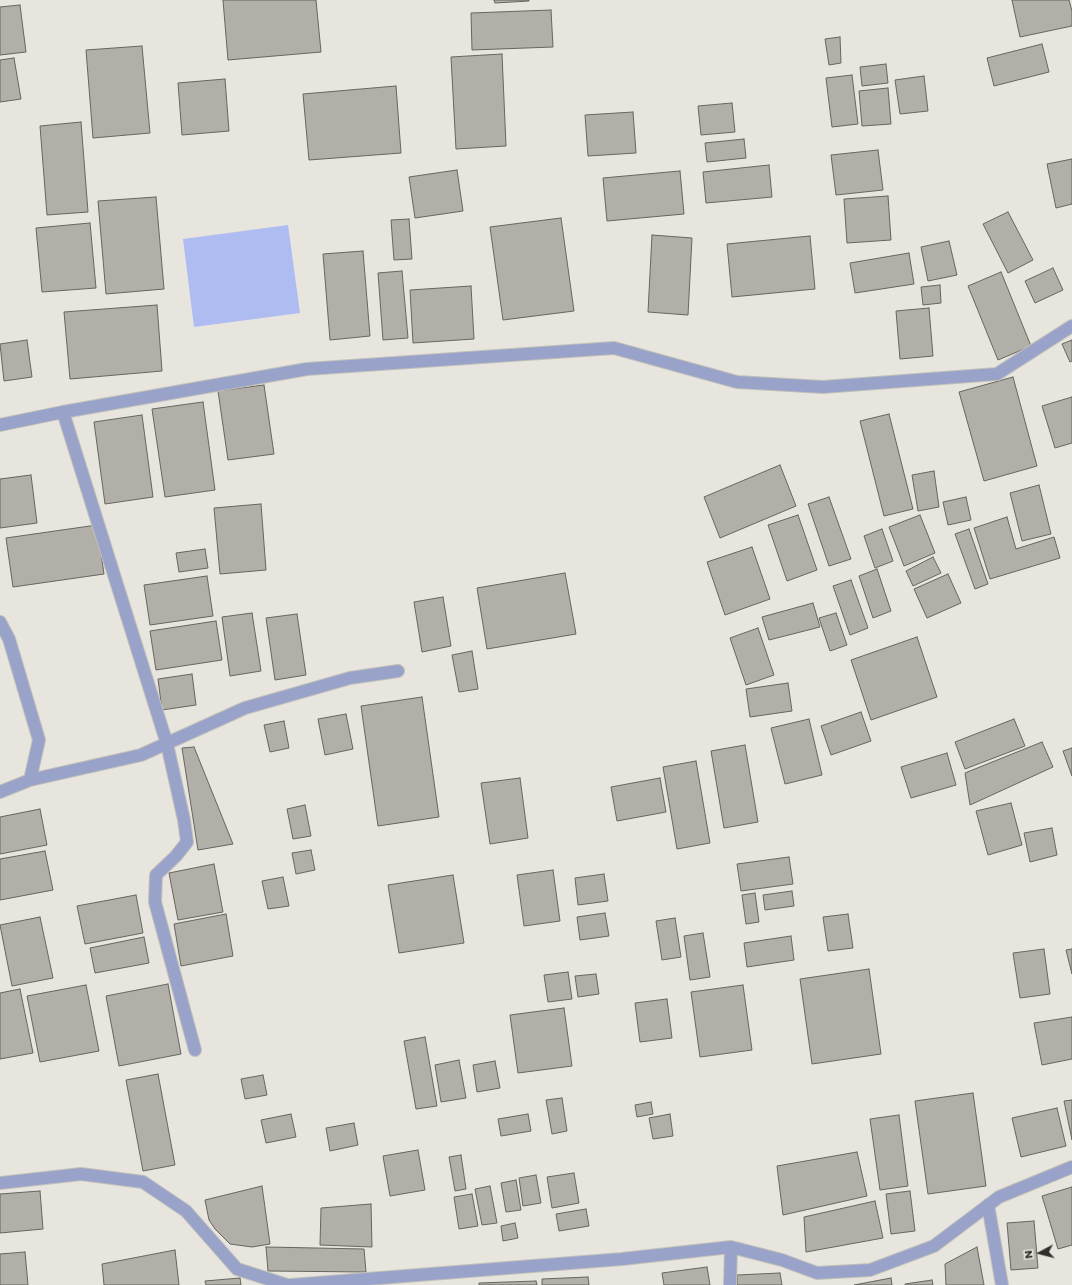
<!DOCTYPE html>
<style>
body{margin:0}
#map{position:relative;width:1072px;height:1285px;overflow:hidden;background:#e7e5dd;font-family:Poppins,sans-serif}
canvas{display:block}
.north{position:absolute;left:1020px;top:1233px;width:40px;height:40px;-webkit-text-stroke:3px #e7e5dd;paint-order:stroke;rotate:263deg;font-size:11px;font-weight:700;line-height:16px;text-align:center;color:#2f2f2c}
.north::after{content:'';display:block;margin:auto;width:14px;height:18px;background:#2f2f2c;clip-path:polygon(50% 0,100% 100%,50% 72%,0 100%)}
</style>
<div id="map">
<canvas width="1072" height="1285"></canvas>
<div class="north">N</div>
</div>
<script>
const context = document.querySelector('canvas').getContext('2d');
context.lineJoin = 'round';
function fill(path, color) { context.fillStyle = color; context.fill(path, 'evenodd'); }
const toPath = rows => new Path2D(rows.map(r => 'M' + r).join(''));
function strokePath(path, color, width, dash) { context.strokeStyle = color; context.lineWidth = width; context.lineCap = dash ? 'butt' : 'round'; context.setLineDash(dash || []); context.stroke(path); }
const water = toPath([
 [288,225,300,313,194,327,183,239]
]);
const building = toPath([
 [223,0,316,0,321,52,228,60,223,0],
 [494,0,529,0,529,1,495,3,494,0],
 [1012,0,1069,0,1072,11,1072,26,1020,37,1012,0],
 [20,5,26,52,0,55,0,7,20,5],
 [551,10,553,47,472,50,471,13,551,10],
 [840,37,841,63,829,65,825,39,840,37],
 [1042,44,1049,72,994,86,987,58,1042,44],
 [142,46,150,133,93,138,86,50,142,46],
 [502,54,506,146,456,149,451,57,502,54],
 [14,58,21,99,0,102,0,60,14,58],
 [886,64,888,83,862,86,860,67,886,64],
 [852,75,858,124,832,127,826,78,852,75],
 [924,76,928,111,900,114,895,80,924,76],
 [225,79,229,131,182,135,178,83,225,79],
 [396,86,401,153,309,160,303,94,396,86],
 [888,88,891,124,862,126,859,91,888,88],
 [732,103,735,132,701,135,698,106,732,103],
 [633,112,636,153,588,156,585,115,633,112],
 [81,122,88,212,47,215,40,126,81,122],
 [744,139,746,158,707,162,705,143,744,139],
 [878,150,883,190,836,195,831,155,878,150],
 [1072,159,1072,204,1056,208,1047,164,1072,159],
 [769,165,772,197,706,203,703,172,769,165],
 [457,170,463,211,415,218,409,177,457,170],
 [680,171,684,214,607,221,603,178,680,171],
 [888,196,891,240,847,243,844,199,888,196],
 [156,197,164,289,106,294,98,201,156,197],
 [1008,212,1033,260,1008,273,983,224,1008,212],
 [561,218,574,311,503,320,490,227,561,218],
 [409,219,412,259,394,260,391,220,409,219],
 [90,223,96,288,42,292,36,228,90,223],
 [652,235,692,238,688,315,648,312,652,235],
 [810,236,815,289,732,297,727,244,810,236],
 [949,241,957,275,928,281,921,247,949,241],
 [363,251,370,336,330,340,323,254,363,251],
 [909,253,914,284,855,293,850,263,909,253],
 [1053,268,1063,290,1035,303,1025,281,1053,268],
 [402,271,408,338,383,340,378,273,402,271],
 [1001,272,1031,346,998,360,968,286,1001,272],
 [940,285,941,303,923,305,921,287,940,285],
 [471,286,474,339,413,343,410,290,471,286],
 [157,305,162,371,70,379,64,312,157,305],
 [929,308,933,356,900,359,896,311,929,308],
 [27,340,32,377,4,381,0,344,27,340],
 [1072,340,1072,361,1070,362,1062,344,1072,340],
 [1013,377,1037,466,984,481,959,392,1013,377],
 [264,385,274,454,228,460,218,391,264,385],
 [1072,397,1072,443,1055,448,1042,406,1072,397],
 [203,402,215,490,165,497,152,409,203,402],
 [889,414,913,509,884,516,860,421,889,414],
 [142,415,153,497,105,504,94,422,142,415],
 [780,465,796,506,720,538,704,497,780,465],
 [934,471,939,507,918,511,912,475,934,471],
 [31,475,37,523,0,528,0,479,31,475],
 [1039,485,1051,534,1022,541,1010,493,1039,485],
 [829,497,851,559,829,566,808,504,829,497],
 [966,497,971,520,948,525,943,502,966,497],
 [261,504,266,570,220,574,214,508,261,504],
 [798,515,817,570,787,581,768,525,798,515],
 [920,515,935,553,904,566,889,527,920,515],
 [1007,517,1016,549,1054,537,1060,558,990,579,974,528,1007,517],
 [97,525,104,574,13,587,6,538,97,525],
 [882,529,893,561,875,568,864,536,882,529],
 [969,529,988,584,975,589,955,534,969,529],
 [752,547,770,599,725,615,707,562,752,547],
 [205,549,208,568,179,572,176,553,205,549],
 [933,557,941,573,913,586,906,571,933,557],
 [877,569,891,611,873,618,859,576,877,569],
 [565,573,576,634,487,649,477,588,565,573],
 [948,574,961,603,927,618,914,589,948,574],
 [207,576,213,616,150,625,144,585,207,576],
 [851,580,868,628,850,635,833,586,851,580],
 [443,597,451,646,422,652,414,602,443,597],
 [813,603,820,627,769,640,762,617,813,603],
 [252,613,261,671,230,676,222,617,252,613],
 [836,613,847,645,830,651,819,618,836,613],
 [297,614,306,675,275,680,266,618,297,614],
 [216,621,222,660,156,670,150,631,216,621],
 [758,628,774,675,746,685,730,638,758,628],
 [917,637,937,697,871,720,851,660,917,637],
 [472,651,478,689,459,692,452,655,472,651],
 [192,674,196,705,162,710,158,679,192,674],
 [788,683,792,711,750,717,746,689,788,683],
 [422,697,439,817,378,826,361,706,422,697],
 [861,712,871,741,831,755,821,726,861,712],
 [346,714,353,749,325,755,318,719,346,714],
 [809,719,822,775,785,784,771,728,809,719],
 [1014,719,1025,746,965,769,955,742,1014,719],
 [284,721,289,748,270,752,264,725,284,721],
 [1042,742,1053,767,970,805,965,773,1042,742],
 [745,745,758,822,724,828,711,751,745,745],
 [194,747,233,844,198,850,182,748,194,747],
 [1072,748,1072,776,1063,751,1072,748],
 [947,753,956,785,911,798,901,767,947,753],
 [696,761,710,843,677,849,663,767,696,761],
 [520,778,528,838,490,844,481,783,520,778],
 [660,778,666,812,617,821,611,787,660,778],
 [1011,803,1022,845,988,855,976,811,1011,803],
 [305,805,311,836,293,839,287,809,305,805],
 [40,809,47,845,0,854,0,817,40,809],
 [1052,828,1057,855,1030,862,1024,833,1052,828],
 [311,850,315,870,296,874,292,853,311,850],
 [45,851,53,890,0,900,0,859,45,851],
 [789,857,793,884,741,891,737,864,789,857],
 [214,864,223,912,178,920,169,873,214,864],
 [553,870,560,921,524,926,517,875,553,870],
 [604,874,608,901,578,905,575,878,604,874],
 [453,875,464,943,399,953,388,885,453,875],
 [283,877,289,906,268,909,262,881,283,877],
 [792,891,794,906,765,910,763,895,792,891],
 [755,893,759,922,746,924,742,895,755,893],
 [136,895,143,933,85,944,77,906,136,895],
 [605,913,609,936,580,940,577,917,605,913],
 [226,914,233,956,181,966,174,924,226,914],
 [848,914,853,948,828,951,823,917,848,914],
 [40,917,53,978,12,986,0,925,40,917],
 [675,918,681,957,662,960,656,921,675,918],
 [703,933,710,977,690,980,684,936,703,933],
 [791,936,794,960,747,967,744,943,791,936],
 [144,937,149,963,95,973,90,948,144,937],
 [1044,949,1050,994,1020,998,1013,953,1044,949],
 [1072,949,1072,974,1066,950,1072,949],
 [869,969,881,1054,812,1064,800,979,869,969],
 [568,972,572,999,548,1002,544,975,568,972],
 [596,974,599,994,578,997,575,976,596,974],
 [168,984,181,1054,119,1066,106,996,168,984],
 [86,985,99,1051,40,1062,27,996,86,985],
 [743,985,752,1050,700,1057,691,992,743,985],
 [20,989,33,1053,0,1059,0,993,20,989],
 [667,999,672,1038,640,1042,635,1003,667,999],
 [564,1008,572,1066,518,1073,510,1015,564,1008],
 [1072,1017,1072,1059,1042,1065,1034,1023,1072,1017],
 [425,1037,437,1106,416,1109,404,1041,425,1037],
 [459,1060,466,1098,441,1102,435,1065,459,1060],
 [495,1061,500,1088,477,1092,473,1065,495,1061],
 [158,1074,175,1165,143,1171,126,1080,158,1074],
 [263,1075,267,1095,245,1099,241,1079,263,1075],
 [973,1093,986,1186,928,1194,915,1101,973,1093],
 [562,1098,567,1131,552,1134,546,1100,562,1098],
 [1072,1100,1072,1140,1064,1101,1072,1100],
 [651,1102,653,1114,637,1117,635,1105,651,1102],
 [1057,1108,1066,1146,1021,1157,1012,1118,1057,1108],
 [291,1114,296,1137,266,1143,261,1120,291,1114],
 [528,1114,531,1131,501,1136,498,1119,528,1114],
 [670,1114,673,1136,653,1139,649,1118,670,1114],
 [899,1115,908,1186,880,1190,870,1119,899,1115],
 [354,1123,358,1145,330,1151,326,1128,354,1123],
 [418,1150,425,1190,390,1196,383,1156,418,1150],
 [857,1152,867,1196,783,1215,777,1166,857,1152],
 [461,1155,466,1189,455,1191,449,1157,461,1155],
 [574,1173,579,1203,552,1208,547,1177,574,1173],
 [536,1175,541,1203,523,1206,519,1178,536,1175],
 [516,1180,521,1210,506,1212,501,1183,516,1180],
 [262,1186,270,1244,252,1247,230,1244,215,1229,209,1220,205,1200,262,1186],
 [490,1186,497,1223,482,1225,475,1189,490,1186],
 [1072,1187,1072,1245,1058,1249,1042,1196,1072,1187],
 [40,1191,43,1229,0,1233,0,1194,40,1191],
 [910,1191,915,1231,891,1234,886,1194,910,1191],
 [472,1194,478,1226,459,1229,454,1197,472,1194],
 [875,1201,883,1238,806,1252,804,1217,875,1201],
 [371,1204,372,1247,320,1245,321,1208,371,1204],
 [586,1209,589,1226,559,1231,556,1214,586,1209],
 [1034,1221,1038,1268,1011,1270,1007,1223,1034,1221],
 [515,1223,518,1238,503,1241,501,1226,515,1223],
 [266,1247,364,1249,366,1272,268,1271,266,1247],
 [977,1247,984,1285,946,1285,945,1264,977,1247],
 [175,1250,179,1285,104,1285,102,1264,175,1250],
 [25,1252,28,1285,0,1285,0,1254,25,1252],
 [707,1267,710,1285,664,1285,662,1273,707,1267],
 [780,1273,782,1285,737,1285,737,1275,780,1273],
 [588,1277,589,1285,542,1285,542,1279,588,1277],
 [240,1278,241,1285,206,1285,205,1281,240,1278],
 [891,1278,892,1285,854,1285,891,1278],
 [932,1280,933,1285,905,1285,905,1284,932,1280],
 [536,1281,537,1285,479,1285,479,1283,536,1281]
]);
const minor = toPath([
 [63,412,167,744,184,820,187,842,176,856,156,875,155,902,195,1050],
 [0,425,63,412,307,369,614,348,737,382,823,387,997,374,1072,326],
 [0,622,9,639,39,740,30,780],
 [0,792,30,780,141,755,245,708,350,678,398,671],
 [0,1183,81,1174,143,1182,186,1211,237,1269,287,1285],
 [988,1205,1002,1285],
 [291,1285,622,1259,731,1247,782,1260,817,1273,870,1270,934,1246,999,1197,1072,1167],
 [730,1285,731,1247]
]);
fill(water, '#afbcf1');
fill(building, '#b1afa8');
strokePath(building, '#66655e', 1);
strokePath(minor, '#c2c1ba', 14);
strokePath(minor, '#99a3c9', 12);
</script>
